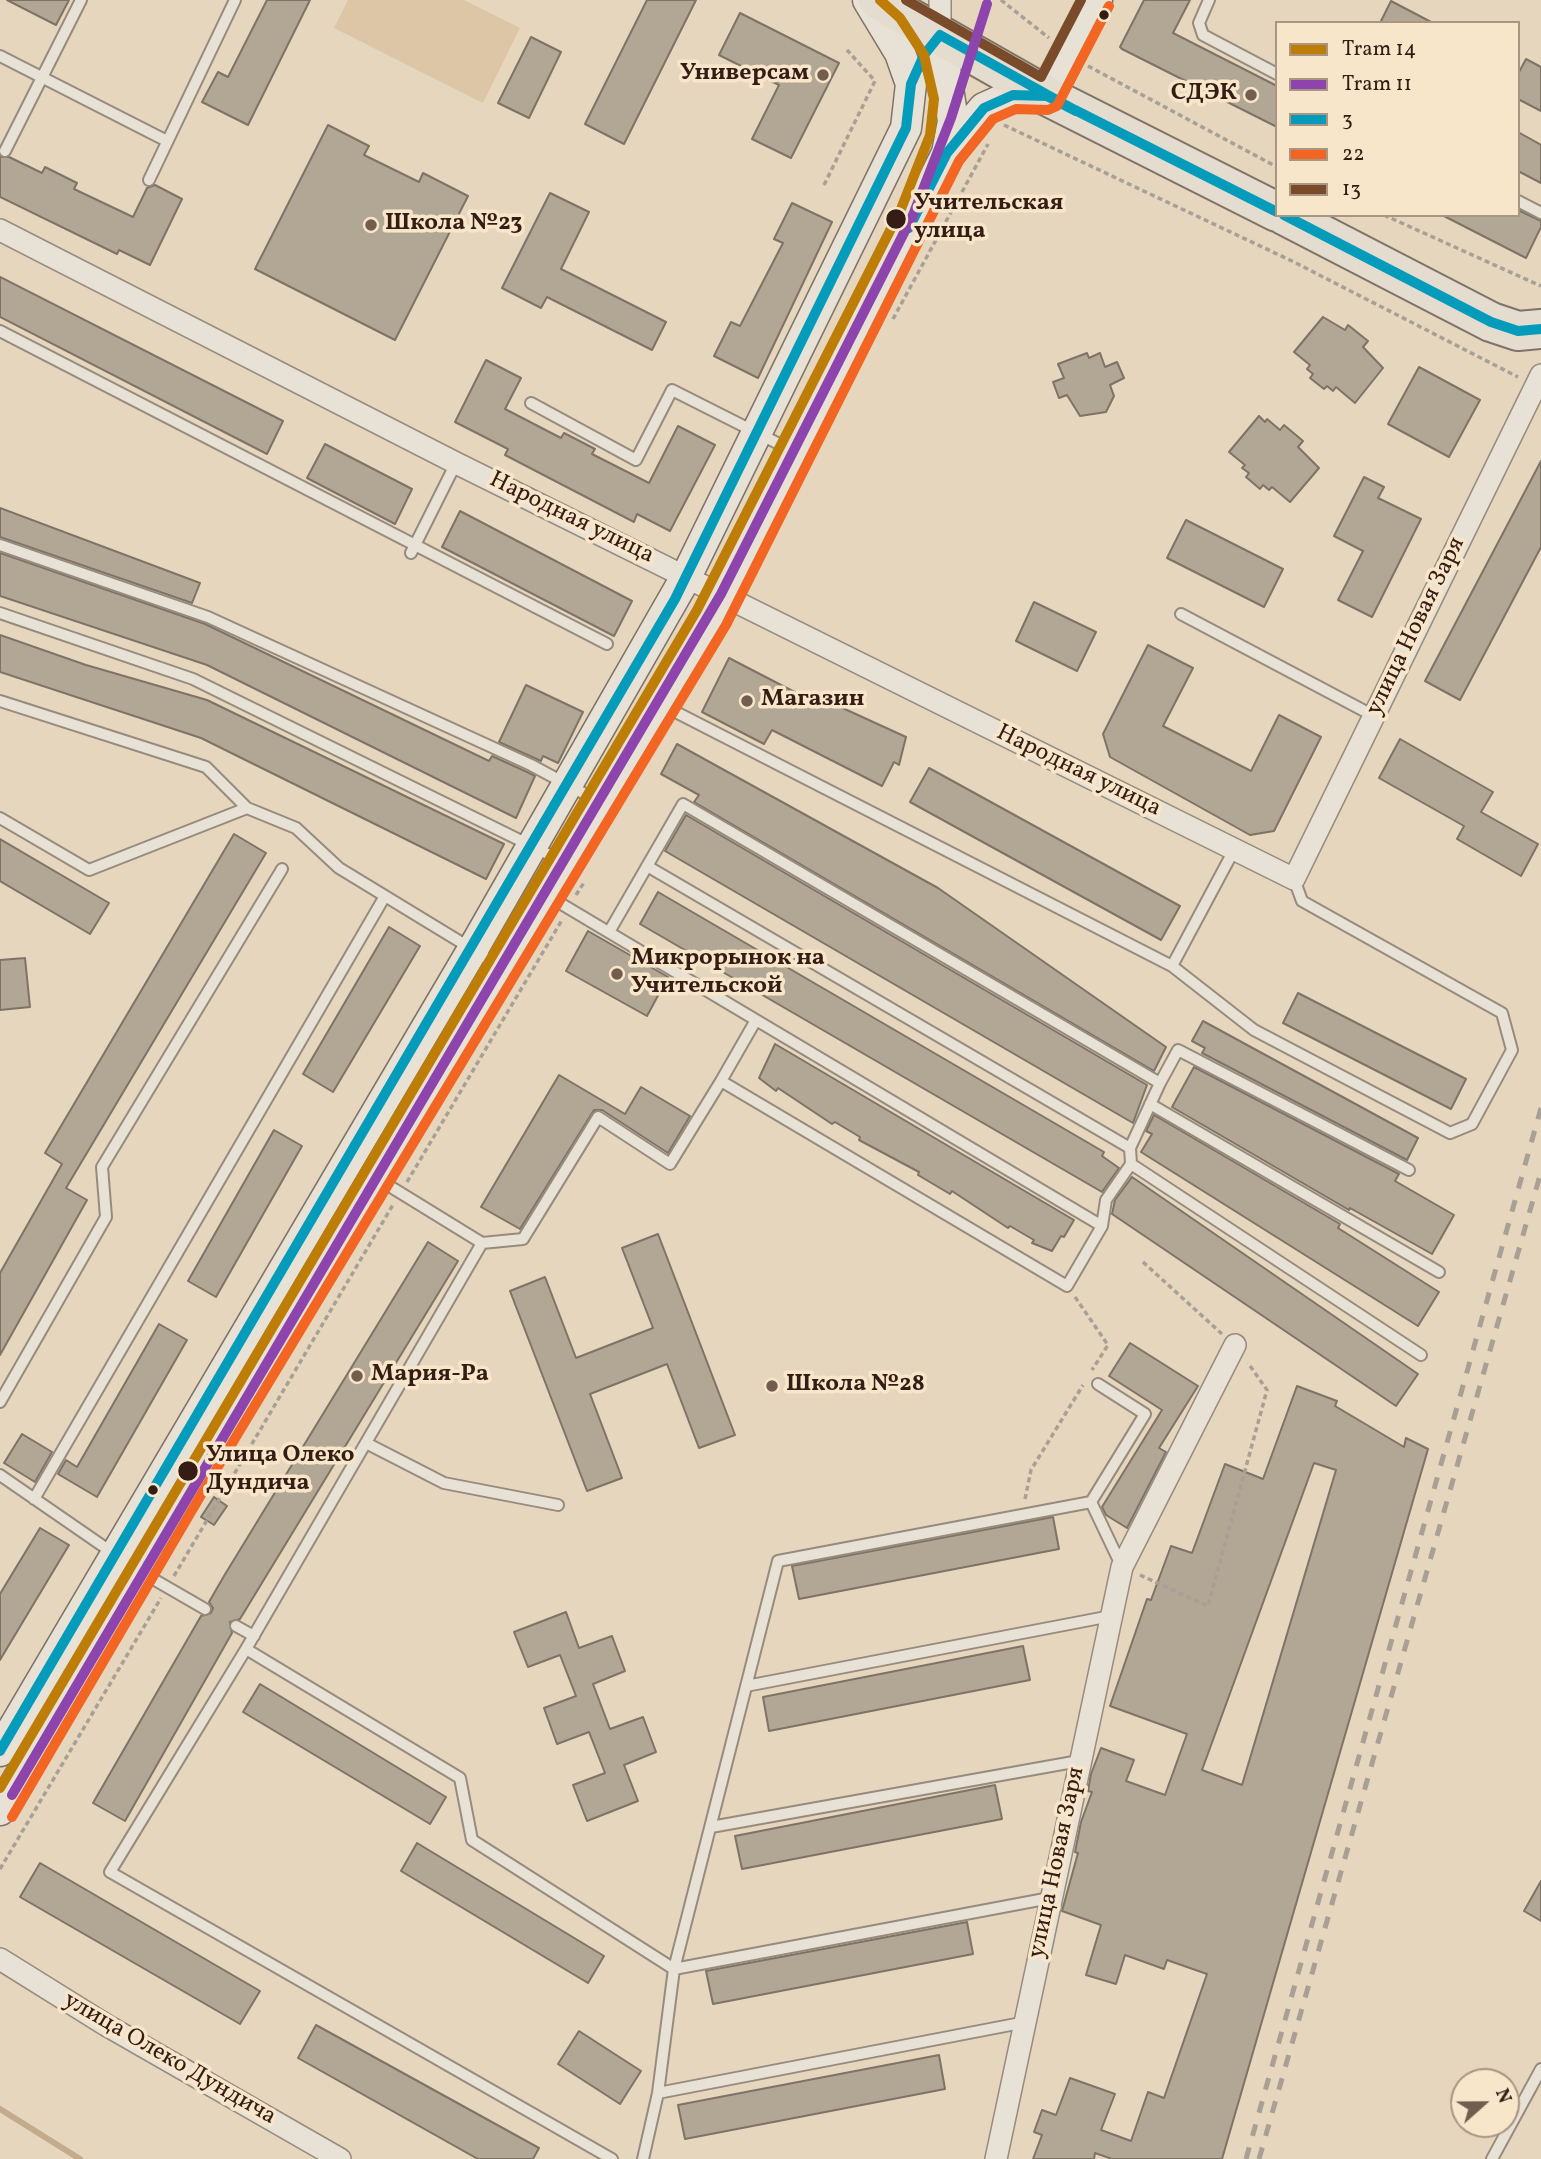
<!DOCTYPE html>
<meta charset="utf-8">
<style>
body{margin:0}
#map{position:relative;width:1541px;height:2159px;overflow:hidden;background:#e5d6bd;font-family:Vollkorn,serif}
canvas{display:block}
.legend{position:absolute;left:1275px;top:21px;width:245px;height:196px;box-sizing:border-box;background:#f8e6ca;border:2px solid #aa9581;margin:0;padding:9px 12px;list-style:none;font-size:21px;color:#351c14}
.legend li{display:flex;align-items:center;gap:14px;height:35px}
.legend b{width:35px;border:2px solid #aa9581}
.north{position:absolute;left:1450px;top:2068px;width:70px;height:70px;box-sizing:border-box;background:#f8e6ca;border:2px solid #aa9581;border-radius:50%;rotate:69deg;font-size:19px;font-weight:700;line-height:28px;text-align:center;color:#351c14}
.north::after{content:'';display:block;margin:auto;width:24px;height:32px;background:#735d4f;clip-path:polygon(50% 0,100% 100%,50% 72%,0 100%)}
</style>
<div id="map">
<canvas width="1541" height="2159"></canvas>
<ul class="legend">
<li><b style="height:9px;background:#bd7d06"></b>Tram 14</li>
<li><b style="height:9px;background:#8e44ad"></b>Tram 11</li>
<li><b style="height:9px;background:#059bbb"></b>3</li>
<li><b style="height:9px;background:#f26522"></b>22</li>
<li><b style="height:9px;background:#7a4b2a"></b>13</li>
</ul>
<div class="north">N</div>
</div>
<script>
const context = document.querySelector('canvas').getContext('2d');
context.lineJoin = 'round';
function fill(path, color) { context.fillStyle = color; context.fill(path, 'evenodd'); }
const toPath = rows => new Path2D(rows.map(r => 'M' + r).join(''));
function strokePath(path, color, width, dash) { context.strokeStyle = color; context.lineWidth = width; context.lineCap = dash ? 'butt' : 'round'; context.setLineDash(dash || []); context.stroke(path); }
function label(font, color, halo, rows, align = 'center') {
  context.font = font + ' Vollkorn,serif'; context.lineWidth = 7; context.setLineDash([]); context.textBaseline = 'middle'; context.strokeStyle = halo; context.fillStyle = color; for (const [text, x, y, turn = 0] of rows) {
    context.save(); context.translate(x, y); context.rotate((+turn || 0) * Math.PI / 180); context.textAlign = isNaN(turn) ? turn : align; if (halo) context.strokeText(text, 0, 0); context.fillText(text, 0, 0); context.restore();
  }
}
const green = toPath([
 [348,0,464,0,520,28,483,103,334,28]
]);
const stream = toPath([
 [0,2109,80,2159]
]);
const building = toPath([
 [7,0,69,0,56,25,7,0],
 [267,0,310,0,248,125,202,102,218,72,228,77,267,0],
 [647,0,696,0,624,144,585,124,647,0],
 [1144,0,1190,0,1173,33,1277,86,1277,127,1122,49,1120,47,1144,0],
 [1391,1,1433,23,1380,23,1391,1],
 [740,13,839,63,791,158,752,139,779,85,719,55,740,13],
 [531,37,561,52,529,118,498,103,531,37],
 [1526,59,1541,67,1541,111,1518,99,1518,74,1526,59],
 [328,125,369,146,364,155,419,182,423,173,468,196,395,340,255,269,328,125],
 [1518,132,1541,145,1541,183,1518,171,1518,132],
 [0,157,9,157,42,173,45,167,77,183,74,189,133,217,147,188,155,185,182,199,150,265,119,250,117,254,0,197,0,157],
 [550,193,589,212,561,269,666,322,652,350,547,297,541,308,502,288,550,193],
 [792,203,832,222,758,378,714,356,731,322,740,326,783,243,774,239,792,203],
 [1518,210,1541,221,1541,227,1526,258,1442,215,1518,215,1518,210],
 [0,277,283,421,267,454,0,317,0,277],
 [1323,317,1345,330,1348,325,1368,341,1363,347,1383,368,1355,403,1336,387,1333,391,1327,386,1324,389,1310,378,1313,374,1307,369,1310,365,1294,352,1323,317],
 [1087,353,1089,358,1100,353,1105,367,1117,362,1124,378,1110,385,1114,396,1106,412,1080,416,1067,395,1059,398,1053,382,1064,378,1058,364,1087,353],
 [486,360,521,378,505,409,561,438,564,433,595,449,592,454,649,483,678,426,715,445,670,531,637,514,634,522,505,455,508,449,455,422,486,360],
 [1419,367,1480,400,1449,457,1388,424,1419,367],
 [1259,416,1265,422,1267,419,1280,430,1284,425,1303,441,1298,447,1319,468,1290,502,1272,487,1269,490,1263,485,1260,489,1246,477,1249,473,1242,468,1245,465,1229,452,1259,416],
 [325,444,412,489,395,524,307,478,325,444],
 [1541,461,1541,547,1460,700,1425,681,1541,461],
 [1364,477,1384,487,1378,498,1421,519,1372,617,1338,600,1363,551,1334,536,1364,477],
 [0,508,200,583,192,603,0,537,0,508],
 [460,511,632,601,614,636,442,547,460,511],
 [1186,520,1283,569,1264,607,1167,558,1186,520],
 [0,553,205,624,489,761,492,756,527,772,535,776,516,818,207,665,0,596,0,553],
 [1034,602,1096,632,1077,671,1016,641,1034,602],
 [0,635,86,665,207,700,504,844,486,879,201,738,0,672,0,635],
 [1148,645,1193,668,1163,726,1251,771,1279,715,1321,737,1274,831,1250,835,1110,757,1103,734,1148,645],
 [729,658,810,700,812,694,906,737,899,765,894,762,882,786,772,730,764,744,702,712,729,658],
 [526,685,583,712,558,763,543,756,541,761,499,742,526,685],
 [1400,739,1493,792,1481,812,1538,844,1521,876,1457,839,1464,826,1379,778,1400,739],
 [677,744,938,888,1166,1047,1154,1071,694,802,699,795,661,774,677,744],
 [929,768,1180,906,1161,940,910,802,929,768],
 [686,815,1147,1085,1133,1123,665,851,686,815],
 [234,834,266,853,66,1188,87,1200,0,1355,0,1273,62,1164,45,1153,234,834],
 [0,839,109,903,90,934,0,881,0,839],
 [658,892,1104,1152,1102,1156,1119,1168,1102,1192,640,924,658,892],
 [389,927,420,946,333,1092,303,1074,389,927],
 [588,931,668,977,647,1016,566,971,588,931],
 [25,958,30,1007,0,1010,0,960,25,958],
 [1298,993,1466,1079,1451,1109,1283,1023,1298,993],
 [1203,1021,1418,1138,1407,1160,1202,1053,1205,1048,1192,1041,1203,1021],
 [775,1044,1074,1220,1064,1237,1061,1236,1052,1251,1032,1243,1034,1240,1010,1226,1008,1228,952,1191,950,1194,918,1175,919,1172,859,1140,860,1137,835,1122,832,1124,778,1088,776,1091,759,1078,775,1044],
 [1194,1067,1399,1174,1395,1181,1454,1215,1432,1254,1350,1208,1349,1210,1172,1107,1194,1067],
 [559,1075,625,1114,641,1087,690,1116,668,1153,602,1110,594,1110,520,1229,481,1207,559,1075],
 [1154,1115,1340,1224,1338,1228,1439,1292,1418,1326,1141,1152,1152,1134,1146,1131,1154,1115],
 [274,1130,302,1146,216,1297,188,1281,274,1130],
 [1132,1177,1418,1374,1396,1406,1112,1214,1115,1200,1132,1177],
 [658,1234,735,1435,699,1448,667,1364,590,1394,622,1478,587,1491,510,1291,545,1277,576,1358,653,1328,622,1248,658,1234],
 [428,1242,458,1261,240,1619,230,1622,232,1633,125,1821,93,1803,201,1616,211,1613,213,1608,209,1602,224,1576,428,1242],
 [159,1324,187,1340,97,1497,58,1474,66,1460,77,1467,159,1324],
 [1130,1343,1198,1386,1159,1448,1166,1452,1127,1528,1106,1515,1102,1507,1162,1410,1109,1376,1130,1343],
 [1297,1386,1337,1401,1335,1406,1404,1447,1406,1438,1428,1449,1222,2159,1112,2159,1095,2153,1094,2159,1033,2159,1042,2135,1034,2132,1042,2110,1056,2115,1070,2078,1115,2094,1101,2130,1131,2141,1148,2092,1164,2098,1207,1974,1167,1960,1164,1969,1125,1955,1116,1984,1086,1975,1101,1925,1062,1911,1078,1853,1075,1852,1081,1822,1092,1792,1088,1791,1091,1774,1101,1748,1134,1760,1126,1781,1165,1795,1187,1734,1110,1706,1147,1599,1151,1600,1171,1546,1192,1553,1225,1464,1263,1479,1297,1386],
 [1314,1463,1336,1470,1242,1785,1202,1770,1314,1463],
 [22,1434,52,1452,35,1482,4,1463,22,1434],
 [214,1497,227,1506,214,1525,201,1517,214,1497],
 [1053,1517,1059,1549,799,1599,792,1566,1053,1517],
 [40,1528,69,1545,0,1660,0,1594,40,1528],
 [566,1612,579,1648,612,1636,625,1671,593,1684,610,1729,643,1717,656,1752,624,1765,638,1801,587,1821,573,1785,605,1773,589,1732,557,1744,544,1708,576,1696,560,1655,528,1667,514,1632,566,1612],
 [1023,1646,1030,1680,769,1731,763,1697,1023,1646],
 [260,1684,446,1797,430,1824,243,1712,260,1684],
 [995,1785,1002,1819,742,1869,735,1836,995,1785],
 [417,1843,604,1956,588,1983,401,1871,417,1843],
 [40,1863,260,1991,240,2024,20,1897,40,1863],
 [1541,1881,1541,1921,1524,1911,1541,1881],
 [967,1922,973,1954,713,2004,706,1971,967,1922],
 [316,2025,539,2148,533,2159,478,2159,298,2058,316,2025],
 [579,2031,641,2071,620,2104,558,2064,579,2031],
 [939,2055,945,2089,685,2139,678,2105,939,2055]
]);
const path = toPath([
 [1001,0,1049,38],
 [1088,66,1277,167],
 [1004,125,1294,262,1518,377],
 [824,185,875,81,847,50],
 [1384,215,1541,286],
 [893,319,988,144],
 [576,895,585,881],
 [407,1182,562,920],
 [1143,1262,1222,1334],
 [1075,1297,1108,1345,1092,1370],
 [1025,1499,1031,1470,1083,1385],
 [1140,1575,1208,1606,1267,1390,1248,1363],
 [174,1576,394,1203],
 [0,1869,161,1598]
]);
const lane = toPath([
 [1209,0,1199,23,1203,35,1277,74],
 [0,56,167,141],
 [5,151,81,0],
 [149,180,235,0],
 [1518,201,1541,213],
 [0,331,607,644],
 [531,403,636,460,672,390,795,452],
 [0,545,208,617,531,765,598,801],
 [411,553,456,463],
 [0,613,193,679,562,861],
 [1181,614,1374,716],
 [0,701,206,767,247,808],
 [662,705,1172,966,1234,850],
 [0,818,89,870,247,808,296,828,339,868,500,966],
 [647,866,1130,1148],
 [548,896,756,1020,721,1081,1067,1286,1102,1226,756,1020],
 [609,932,683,804,1160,1083,1178,1050,1409,1170],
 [1172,966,1254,1030,1450,1133,1472,1124,1512,1050,1502,1013,1302,901,1294,879],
 [1160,1083,1130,1148,1131,1164,1421,1355],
 [1150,1104,1439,1272],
 [378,1179,482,1243,246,1649,110,1872,612,2159],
 [1102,1226,1106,1200,1131,1164],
 [482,1243,523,1239,598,1117,670,1164,721,1081],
 [1098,1384,1145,1414,1091,1502,1122,1567],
 [0,1402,106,1217,102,1167,282,869],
 [366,1443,444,1483,558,1505],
 [0,1475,113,1553],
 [34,1499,385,896],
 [141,1572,205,1609],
 [236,1626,254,1636],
 [246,1649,460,1778,472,1840,674,1969,778,1561,1091,1502],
 [746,1686,1111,1616],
 [711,1827,1079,1761],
 [658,2093,1026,2022],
 [643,2159,658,2093,674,1969,1050,1898],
 [1492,2159,1541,2069]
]);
const street = toPath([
 [940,0,940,35],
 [0,230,456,463,1294,879,1541,375],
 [0,1959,106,2025,340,2159],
 [996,2159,1122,1567,1235,1345]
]);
const secondary = toPath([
 [949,149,984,108,1013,95,1047,96,1097,0],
 [0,1751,473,949,686,577,906,128,911,84,900,53,868,0],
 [0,1810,193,1481,725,596,947,153,953,121,940,35]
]);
const highway = toPath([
 [878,0,1047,96,1277,212],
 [1284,215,1491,322,1518,331,1541,329]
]);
const rail = toPath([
 [1246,2159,1541,1108],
 [1259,2159,1541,1172]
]);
const bus1 = toPath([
 [1284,215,1491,322,1518,331,1541,329],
 [909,228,947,153,984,108,1013,95,1047,96,1076,111],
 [0,1751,675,599,906,128,911,84,924,55,940,35,1073,109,1277,212]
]);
const bus2 = toPath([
 [12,1817,205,1488,726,625,959,161,993,119,1016,109,1048,110,1057,106,1109,6]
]);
const bus3 = toPath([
 [906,0,1041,77,1081,0]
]);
const tram1 = toPath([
 [0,1788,697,610,901,209,930,135,934,99,924,55,900,18,880,0]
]);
const tram2 = toPath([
 [12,1795,721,594,913,215,951,118,987,4]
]);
const markers = [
 [1104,15,6,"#351c14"],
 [823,75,7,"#735d4f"],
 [1251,95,7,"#735d4f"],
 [896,219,11,"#351c14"],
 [371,225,7,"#735d4f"],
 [747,701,7,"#735d4f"],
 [617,974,7,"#735d4f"],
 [357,1376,7,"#735d4f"],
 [772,1386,7,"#735d4f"],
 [188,1471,11,"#351c14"],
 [153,1490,6,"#351c14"]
];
const poiNames = [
 ["Универсам",809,75,"right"],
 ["СДЭК",1237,95,"right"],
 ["Школа №23",385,225],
 ["Магазин",761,701],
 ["Микрорынок на",631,960],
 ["Учительской",631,988],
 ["Мария-Ра",371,1376],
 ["Школа №28",786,1386]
];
const stopNames = [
 ["Учительская",914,205],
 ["улица",914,233],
 ["Улица Олеко",206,1457],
 ["Дундича",206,1485]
];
const streetNames = [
 ["Народная улица",571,519,26],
 ["улица Новая Заря",1417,627,-64],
 ["Народная улица",1078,772,26],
 ["улица Новая Заря",1058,1863,-78],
 ["улица Олеко Дундича",169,2060,30]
];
fill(green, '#dcc6a6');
strokePath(stream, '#c3ab8d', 6);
fill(building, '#b2a695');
strokePath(building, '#7e7366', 2);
strokePath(lane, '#978b7d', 14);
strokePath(street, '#978b7d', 24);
strokePath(secondary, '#7e7366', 33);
strokePath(highway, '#7e7366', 42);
strokePath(path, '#a89f95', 3.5, [5, 3.5]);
strokePath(lane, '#e8e1d5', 10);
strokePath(street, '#e8e1d5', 21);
strokePath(secondary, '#e8e1d5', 30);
strokePath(highway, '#e4dcce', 38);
strokePath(rail, '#a89f95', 5, [12, 12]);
strokePath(bus1, '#059bbb', 10);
strokePath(bus2, '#f26522', 10);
strokePath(bus3, '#7a4b2a', 10);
strokePath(tram1, '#bd7d06', 10);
strokePath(tram2, '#8e44ad', 10);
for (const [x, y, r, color] of markers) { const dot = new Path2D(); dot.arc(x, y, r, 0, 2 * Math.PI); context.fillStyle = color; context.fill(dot); strokePath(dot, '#f8e6ca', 2.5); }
label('bold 24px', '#351c14', '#f8e6ca', poiNames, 'left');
label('bold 24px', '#351c14', '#f8e6ca', stopNames, 'left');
label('24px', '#351c14', '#f8e6ca', streetNames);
</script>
